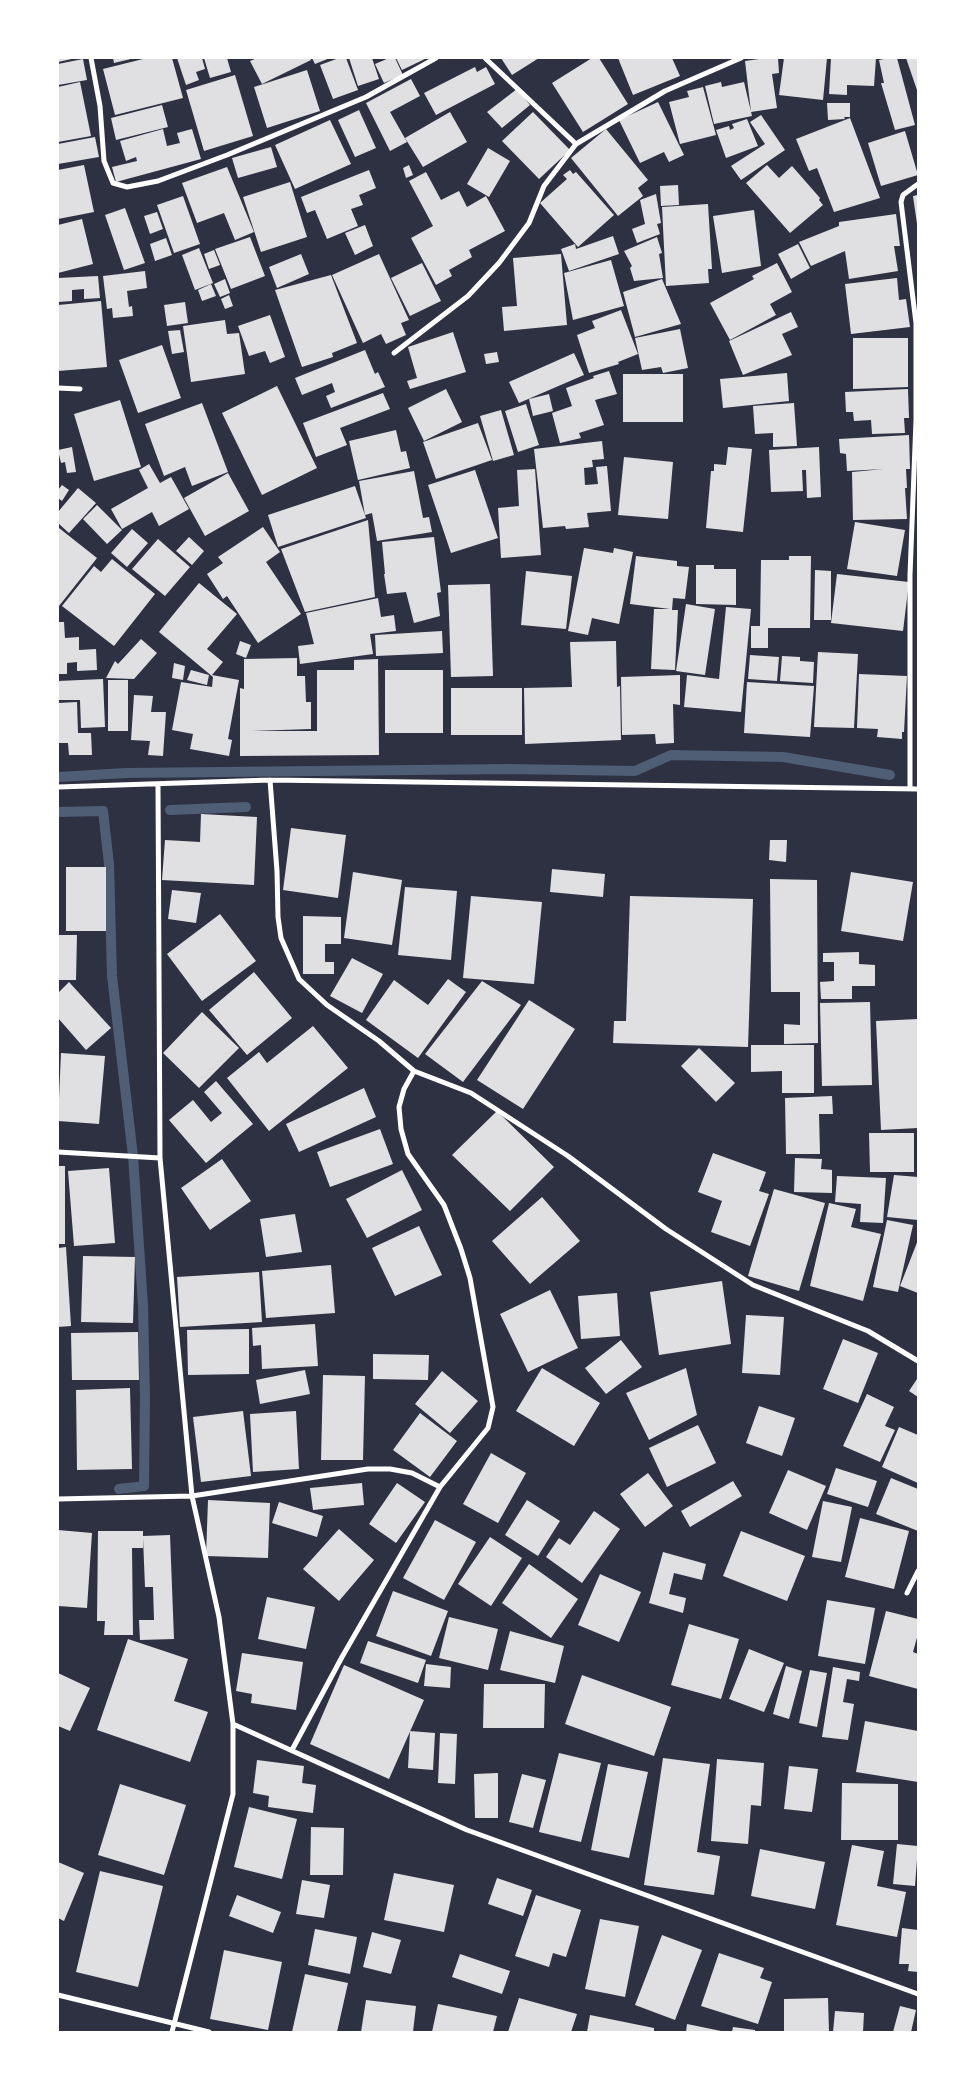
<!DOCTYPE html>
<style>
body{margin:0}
#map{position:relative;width:976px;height:2090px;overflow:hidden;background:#2d3142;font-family:Signika,sans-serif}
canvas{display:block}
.frame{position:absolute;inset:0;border:59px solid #fff;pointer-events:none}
</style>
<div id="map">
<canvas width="976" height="2090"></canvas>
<div class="frame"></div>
</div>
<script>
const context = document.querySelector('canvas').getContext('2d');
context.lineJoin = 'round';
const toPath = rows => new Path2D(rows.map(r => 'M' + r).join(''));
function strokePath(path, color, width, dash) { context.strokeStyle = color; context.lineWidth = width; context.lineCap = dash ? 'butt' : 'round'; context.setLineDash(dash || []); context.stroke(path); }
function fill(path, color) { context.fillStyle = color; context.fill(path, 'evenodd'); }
const stream = toPath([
 [58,777,126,773,509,769,635,771,671,755,783,757,890,775],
 [170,810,246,807],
 [58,812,103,811,109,864,112,976,133,1156,143,1305,145,1397,144,1486,119,1489]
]);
const building = toPath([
 [58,58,76,58,58,62],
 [113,58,135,58,114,63],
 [147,58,172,58,183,98,115,115,103,69],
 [177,58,202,58,205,69,196,72,199,80,186,85],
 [204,58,227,58,231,72,210,78],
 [257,58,310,58,311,60,262,84,250,61],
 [312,58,330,58,315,64],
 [339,58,346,58,358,90,333,99,320,65],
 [349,58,372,58,379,79,358,86],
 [389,58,395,58,403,75,384,83,375,64],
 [396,58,427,58,402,70],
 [501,58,539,58,512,75],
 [592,58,599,58,628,104,583,132,552,83],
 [618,58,672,58,680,76,633,95],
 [766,58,778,58,779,73,772,74,777,108,751,112,745,61],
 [784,58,827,58,823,100,779,95],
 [831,58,876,58,874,86,847,85,847,95,829,94],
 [889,58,897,58,915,125,895,130,881,83,884,83,879,60],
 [906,58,918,58,918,93],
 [83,59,87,80,58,85,58,64],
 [475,67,477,72,486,67,495,84,436,115,424,93],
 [307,70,320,111,267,128,254,87],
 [235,75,253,136,204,151,186,90],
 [411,79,420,96,390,112,407,142,390,151,366,103],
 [80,82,91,136,58,142,58,87],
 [721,82,722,87,744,82,752,116,714,124,705,86],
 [703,87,716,135,680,144,669,102,689,97,687,91],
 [517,89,530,105,502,128,487,112],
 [658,102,684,155,669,162,664,152,640,163,619,120],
 [827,103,850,103,850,117,844,117,845,119,828,120],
 [162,105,168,127,116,140,111,118],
 [359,110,376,148,355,157,338,120],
 [450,112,467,142,423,167,405,138],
 [533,112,570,150,539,179,502,141],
 [761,115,785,150,741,180,731,166,765,144,750,122],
 [850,118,880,198,834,212,817,168,809,171,796,139],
 [747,119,758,146,726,158,716,130,729,126,730,130,734,128,732,124],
 [330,120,351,164,295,189,275,145],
 [163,129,167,146,180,143,177,133,192,129,201,159,116,182,112,167,137,161,136,157,126,161,120,141],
 [606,129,648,180,638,188,643,196,618,216,571,158],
 [905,131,918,175,881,186,868,143],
 [95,137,99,157,58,164,58,144],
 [271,147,277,167,238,178,232,158],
 [488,148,510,161,489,197,467,184],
 [84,165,94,212,58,219,58,170],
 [409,165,413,175,406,178,403,168],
 [767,165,779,178,792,166,820,198,819,200,823,205,790,233,746,183],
 [227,167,254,232,235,240,224,213,197,223,182,183],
 [369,170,376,188,359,195,363,205,351,209,358,226,327,239,315,210,307,213,301,197],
 [570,170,573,174,576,172,614,215,578,247,540,203,567,179,563,175],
 [426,172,441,200,459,191,467,207,486,196,505,231,469,250,472,257,449,270,452,276,436,285,411,238,433,226,409,181],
 [290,182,307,237,261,252,243,197],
 [678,185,679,205,661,206,660,186],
 [656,194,661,223,657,224,660,234,637,243,632,229,645,224,640,200],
 [918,195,918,224,917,224,913,196],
 [183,196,200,244,174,253,157,205],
 [708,204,712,269,708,269,709,283,666,286,662,207],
 [125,208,145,263,124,270,105,215],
 [754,210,761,266,722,273,713,216],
 [157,212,163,229,150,234,144,216],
 [896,214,900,246,894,246,898,271,849,279,845,251,811,266,799,242,839,226,839,222],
 [82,219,93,264,58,273,58,225],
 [365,225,373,246,355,255,345,233],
 [613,236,619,254,569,271,561,249,575,244,576,249],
 [250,237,265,276,231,289,215,249],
 [657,237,662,253,659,254,663,278,634,281,630,268,632,266,624,251],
 [166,238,172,255,155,261,150,244],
 [798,244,810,268,791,279,778,254],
 [199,248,213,283,195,290,182,255],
 [214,250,220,265,209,269,204,254],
 [301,254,309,274,277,288,269,267],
 [379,254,409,320,401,323,406,335,386,344,381,334,363,343,332,275],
 [561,254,567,325,504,331,502,307,517,306,513,258],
 [611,260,624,306,573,320,564,273],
 [422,263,441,301,410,316,391,278],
 [777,263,792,292,770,304,776,315,730,340,710,303,754,279,752,276],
 [145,271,147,288,127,291,129,307,132,306,133,316,113,318,112,308,107,309,103,276],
 [331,275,357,343,332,353,333,357,302,367,275,290],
 [98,276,100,298,84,299,84,289,72,290,72,301,58,302,58,278],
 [897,278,899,300,906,299,910,327,851,334,845,284],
 [225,279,230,293,220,297,214,284],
 [662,279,681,324,635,337,623,292],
 [211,284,216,296,202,301,198,290],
 [229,295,233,306,225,309,221,299],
 [101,301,107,367,58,371,58,305],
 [185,302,188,323,167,326,164,305],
 [621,310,638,354,618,362,619,364,589,373,577,335,595,328,592,321],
 [791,312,798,327,782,334,792,355,743,375,729,341],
 [270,315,285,357,270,363,265,351,249,356,238,326],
 [225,320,227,334,239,333,245,374,191,382,183,326],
 [680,329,688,368,663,373,661,367,642,370,635,338],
 [180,330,184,352,172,354,168,331],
 [453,332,466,372,410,389,407,381,417,378,408,347],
 [853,338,908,338,908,387,853,389],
 [162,345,181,398,138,413,119,360],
 [365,350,375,374,378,372,385,387,331,408,326,396,335,392,332,383,302,395,295,378],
 [497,352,499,362,486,364,484,354],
 [574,353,584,375,519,403,509,382],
 [609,371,617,394,595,400,604,425,579,433,581,438,560,443,552,413,572,406,566,388,594,378,593,376],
 [787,373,789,401,723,408,720,379],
 [623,374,683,374,683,422,623,422],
 [277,386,317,468,262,495,222,413],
 [446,389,462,422,424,441,408,408],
 [908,389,909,418,904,418,905,433,872,434,871,420,854,421,853,412,846,412,845,392],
 [383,393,390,409,340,428,347,445,316,457,303,423],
 [549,394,553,411,533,416,529,399],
 [120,400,141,467,94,481,74,414],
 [202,403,228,472,192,486,185,467,164,476,145,424],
 [794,403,797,446,773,447,773,433,755,434,753,406],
 [526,404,539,445,518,452,505,411],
 [501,410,514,455,493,461,480,416],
 [478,423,492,460,436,479,423,442],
 [396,430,401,452,406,451,410,468,358,480,349,441],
 [909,435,910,469,906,469,907,488,905,488,907,519,853,520,852,472,884,469,847,471,846,454,840,453,839,439],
 [602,441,604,459,592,460,593,467,584,468,585,485,598,484,596,467,607,466,611,511,587,513,589,527,566,529,565,526,543,528,534,449],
 [72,447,76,472,67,473,65,462,61,463,58,450],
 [728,447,752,449,743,532,706,528,711,471,714,471,714,464,726,465],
 [819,447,821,497,807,498,806,470,802,470,803,491,771,492,769,450],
 [624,457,673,462,668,519,618,515],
 [149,464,160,483,171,477,189,509,159,526,152,512,122,529,111,509,148,488,139,470],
 [535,469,541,555,501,558,498,508,519,506,517,470],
 [475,470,498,538,451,553,428,485],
 [414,471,423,518,429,517,432,532,377,541,372,513,365,515,359,481],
 [228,473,249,511,205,536,184,498],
 [62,485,69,490,62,501,58,498,58,490],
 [355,486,366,518,278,547,268,515],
 [78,488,96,503,69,533,58,523,58,512],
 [97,505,122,530,107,544,83,519],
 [368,520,375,597,305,612,281,549],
 [855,522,905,530,897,576,847,569],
 [263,527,280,552,266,562,301,614,258,643,227,596,223,599,207,574,223,563,218,557],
 [59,528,97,558,59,606,58,605,58,530],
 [132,529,148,543,127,567,111,553],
 [189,537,204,551,192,565,176,551],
 [434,537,441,592,437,593,440,616,414,623,406,592,387,594,384,574,385,574,382,542],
 [158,539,190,567,165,596,132,569],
 [584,548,613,553,614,548,633,552,619,624,592,618,588,635,568,631],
 [636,556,677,561,677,566,689,567,685,599,673,598,672,610,678,610,675,670,651,669,654,609,670,609,630,604],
 [789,556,811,556,810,628,768,628,768,648,751,648,751,626,760,626,761,560,789,560],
 [112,559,155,594,114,646,62,606,94,566,101,572],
 [696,565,714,565,714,569,736,569,736,605,696,604],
 [815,570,831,571,831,620,814,620],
 [526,571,572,576,566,629,521,625],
 [837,574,909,582,903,631,831,623],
 [199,583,237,614,207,649,223,662,212,675,239,680,228,739,232,740,229,756,190,749,193,734,172,730,181,682,212,687,213,677,159,632],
 [490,584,493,676,451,677,448,585],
 [378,598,381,617,394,615,396,631,370,634,373,654,300,664,298,646,314,644,306,613],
 [686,604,715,609,705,675,676,671],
 [726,607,751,609,741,712,684,707,687,675,719,679],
 [58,622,64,622,65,638,79,637,79,650,96,649,97,670,77,671,77,662,67,663,67,674,58,674],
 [442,631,443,653,376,656,375,635],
 [141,639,157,653,134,679,106,678,115,661,118,664],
 [240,641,251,645,246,658,236,654],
 [616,641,617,687,620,686,621,740,525,744,524,688,572,687,570,642],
 [818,652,858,654,854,728,814,727],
 [750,655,779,657,777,681,748,679],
 [782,656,800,657,800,661,814,662,813,683,780,681],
 [297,658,297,676,305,676,306,702,311,702,311,729,251,731,317,731,317,670,354,670,354,660,378,659,379,755,240,756,240,688,244,689,244,659],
 [174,663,185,666,183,680,172,678],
 [191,670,209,675,207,685,187,680],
 [385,670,443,670,443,733,385,733],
 [859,674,907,676,904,732,902,732,902,739,877,737,878,729,857,728],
 [680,675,680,705,673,704,674,743,656,744,655,734,622,735,621,677],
 [103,679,105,727,81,728,80,700,58,700,58,681],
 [108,680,128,680,128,731,108,731],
 [747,682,814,686,810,737,744,733],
 [451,688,522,688,522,735,451,735],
 [134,695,153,696,151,712,166,712,163,756,148,755,150,741,131,740],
 [77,702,78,733,91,733,92,755,69,755,68,743,58,743,58,703],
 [201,814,257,817,254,885,162,880,165,840,200,842],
 [291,828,346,835,338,898,283,890],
 [770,840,787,840,786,862,769,860],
 [66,867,106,867,106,931,66,931],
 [552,869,605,874,603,897,550,892],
 [353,872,402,880,392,945,344,938],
 [851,872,913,882,903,941,841,931],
 [770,879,817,880,818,1043,784,1044,784,1024,800,1025,800,992,771,992],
 [405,887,457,891,451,960,398,955],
 [172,890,201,893,196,923,168,919],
 [471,896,542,902,534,984,463,978],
 [630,896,753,899,748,1047,613,1043,614,1021,626,1021],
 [220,914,256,961,202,1001,167,954],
 [303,916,341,917,341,944,325,944,325,962,334,962,334,974,303,974],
 [58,935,77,935,76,980,58,980],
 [859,952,859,964,875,965,875,986,852,986,852,999,821,999,820,982,834,981,834,962,823,962,823,953],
 [352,958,383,974,362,1013,330,996],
 [254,972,292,1018,247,1055,209,1010],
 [448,979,466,992,418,1058,366,1020,394,980,428,1005],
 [482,981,521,1005,463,1082,425,1054],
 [69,982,111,1028,86,1050,58,1018,58,993],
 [529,1000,575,1029,523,1109,477,1080],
 [870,1002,872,1085,822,1086,820,1003],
 [202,1012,239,1048,199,1088,163,1053],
 [918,1019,918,1128,881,1130,876,1021],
 [313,1026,348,1068,269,1131,227,1078,259,1052,267,1063],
 [751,1045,814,1045,814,1093,782,1093,782,1071,751,1072],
 [699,1048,735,1083,716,1102,681,1066],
 [61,1053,105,1056,99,1124,58,1121],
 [216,1081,253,1124,206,1163,169,1120,193,1100,211,1122,222,1113,204,1092],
 [364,1088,376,1117,299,1152,286,1124],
 [832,1096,833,1114,819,1114,820,1154,786,1154,785,1098],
 [497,1111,554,1167,510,1211,452,1155],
 [380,1129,393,1164,330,1187,317,1152],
 [869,1133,914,1133,914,1172,870,1172],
 [713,1153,766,1172,759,1191,769,1194,750,1246,711,1232,722,1201,698,1192],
 [795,1158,822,1159,821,1169,832,1170,832,1193,794,1192],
 [222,1159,251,1201,210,1230,181,1188],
 [58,1166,65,1166,65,1244,58,1244],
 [109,1168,115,1243,74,1246,68,1171],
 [402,1170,422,1210,367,1238,346,1199],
 [894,1175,918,1177,918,1220,887,1217],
 [837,1176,886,1178,883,1223,860,1222,861,1204,835,1202],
 [774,1189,825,1203,799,1291,748,1276],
 [542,1197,580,1241,530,1284,492,1241],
 [829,1203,856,1209,851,1227,881,1234,863,1301,810,1286],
 [295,1214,302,1252,266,1257,260,1219],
 [887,1220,913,1225,898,1292,873,1287],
 [419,1226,442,1275,395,1296,372,1248],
 [918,1240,918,1293,900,1286],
 [66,1247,71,1326,58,1327,58,1248],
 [83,1256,135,1257,133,1323,81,1322],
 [331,1265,335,1313,266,1318,262,1271],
 [259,1272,262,1322,180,1327,177,1277],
 [722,1281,731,1344,659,1355,650,1292],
 [550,1290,578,1348,528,1372,500,1314],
 [617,1293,620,1336,581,1339,578,1296],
 [746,1315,784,1317,780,1375,742,1373],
 [315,1324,318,1366,262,1369,261,1345,253,1346,252,1328],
 [249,1329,249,1374,188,1375,187,1330],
 [138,1332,139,1380,72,1380,71,1333],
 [843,1339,878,1353,858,1403,823,1389],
 [621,1340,642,1367,606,1394,585,1368],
 [373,1354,429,1355,428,1380,373,1379],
 [542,1368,600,1403,574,1446,516,1411],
 [686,1368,697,1415,649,1440,626,1393],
 [305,1370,310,1394,260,1404,256,1380],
 [442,1371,478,1401,450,1433,415,1404],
 [323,1375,365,1376,363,1460,321,1460],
 [917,1379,918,1380,918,1397,909,1391],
 [130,1388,132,1469,77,1470,76,1390],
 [867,1394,894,1407,885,1426,895,1430,880,1462,843,1446],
 [759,1406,795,1418,782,1456,746,1443],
 [243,1411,251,1476,201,1482,193,1417],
 [296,1411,299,1469,253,1472,250,1414],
 [420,1413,457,1441,430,1477,393,1450],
 [698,1425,716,1463,667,1487,649,1448],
 [899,1427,918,1435,918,1483,882,1467],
 [491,1453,526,1473,498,1523,463,1504],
 [836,1468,877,1481,868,1507,827,1494],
 [788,1470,826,1486,807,1530,769,1513],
 [648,1473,673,1506,645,1527,620,1494],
 [891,1478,918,1489,918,1531,876,1514],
 [733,1481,742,1496,690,1527,681,1511],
 [362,1483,364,1505,313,1510,310,1488],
 [397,1483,425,1502,396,1543,369,1524],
 [208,1500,270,1503,268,1558,206,1556],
 [527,1500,560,1521,538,1556,505,1535],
 [823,1501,852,1507,841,1562,812,1557],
 [279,1502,323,1516,317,1537,272,1523],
 [594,1511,620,1529,582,1583,546,1557,559,1538,570,1545],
 [860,1518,909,1531,894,1589,845,1577],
 [435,1520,476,1542,444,1600,403,1578],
 [339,1529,374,1560,339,1601,303,1569],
 [58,1530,92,1533,87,1608,58,1606],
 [98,1531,143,1531,143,1536,170,1535,174,1639,140,1640,139,1620,154,1620,153,1587,145,1587,143,1538,143,1548,132,1548,133,1635,104,1635,105,1621,97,1621],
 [741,1531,805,1556,787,1601,723,1576],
 [490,1537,522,1558,491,1606,458,1584],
 [663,1552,706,1564,702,1580,674,1573,669,1594,686,1598,683,1613,649,1603],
 [529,1564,578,1599,551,1638,502,1603],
 [600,1574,641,1592,619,1642,578,1625],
 [393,1591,448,1611,431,1656,376,1636],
 [267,1597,315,1607,306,1649,258,1639],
 [827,1600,875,1608,865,1664,818,1656],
 [886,1611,918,1619,918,1634,913,1652,918,1654,918,1689,869,1676],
 [449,1617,498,1629,488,1670,439,1658],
 [689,1624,739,1639,721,1699,671,1685],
 [510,1631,564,1646,555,1683,500,1670],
 [128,1639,188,1659,174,1701,208,1712,190,1762,97,1730],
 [368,1641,426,1660,418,1683,360,1663],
 [749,1649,784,1663,764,1712,729,1699],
 [242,1653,303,1662,296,1710,251,1703,252,1694,236,1691],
 [426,1664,451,1667,450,1688,424,1686],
 [344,1665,424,1700,389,1779,310,1744],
 [786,1666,802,1671,789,1719,773,1714],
 [833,1667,860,1672,859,1681,847,1679,843,1702,854,1704,848,1740,822,1737],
 [810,1670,827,1673,817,1727,799,1723],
 [58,1673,90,1688,70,1731,58,1726],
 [582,1675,671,1707,654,1756,565,1724],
 [484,1684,545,1684,544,1728,483,1728],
 [865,1721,918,1731,918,1782,856,1772],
 [410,1731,435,1733,433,1770,408,1768],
 [440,1733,457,1734,455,1784,438,1783],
 [559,1753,601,1763,581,1842,539,1832],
 [663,1758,710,1764,697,1852,720,1856,714,1895,644,1885],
 [717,1759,764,1763,761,1806,751,1805,748,1844,711,1841],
 [257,1760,304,1766,302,1783,316,1785,313,1813,268,1807,269,1796,253,1793],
 [608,1764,648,1772,629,1858,591,1850],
 [789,1766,818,1769,812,1812,784,1809],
 [498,1773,498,1818,475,1818,474,1774],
 [522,1774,546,1780,533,1828,509,1822],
 [842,1783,898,1784,898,1840,841,1840],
 [120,1784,186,1805,164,1875,98,1855],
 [249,1807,297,1819,282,1879,234,1867],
 [311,1827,344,1828,343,1875,310,1875],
 [897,1844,918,1846,915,1886,893,1884],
 [852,1845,884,1851,877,1886,906,1892,897,1937,836,1925],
 [760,1849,825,1862,815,1909,751,1896],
 [58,1862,84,1873,64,1921,58,1918],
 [100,1871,163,1886,138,1987,76,1972],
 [394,1873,454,1885,444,1932,384,1920],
 [497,1878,532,1890,523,1916,488,1904],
 [302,1880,330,1885,324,1918,296,1914],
 [237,1895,281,1912,273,1933,229,1916],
 [536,1895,581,1910,566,1957,553,1953,549,1967,515,1956],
 [600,1919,639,1926,625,1997,585,1989],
 [902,1928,918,1930,918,1972,908,1971,909,1964,899,1964],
 [315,1929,357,1937,350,1974,308,1965],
 [372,1932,401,1940,391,1974,363,1967],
 [662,1935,702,1950,675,2020,635,2005],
 [224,1950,282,1962,268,2030,210,2019],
 [719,1953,764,1968,760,1978,772,1982,758,2024,701,2006],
 [460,1954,510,1971,502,1994,452,1977],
 [305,1974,348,1983,337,2032,292,2032],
 [519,1998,577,2014,571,2032,508,2032],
 [828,1998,829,2032,784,2032,784,1999],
 [366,2000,416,2006,413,2032,361,2032],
 [438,2004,497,2016,493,2032,432,2032],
 [900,2006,916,2010,911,2032,893,2032],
 [835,2011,864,2013,863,2032,833,2032],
 [590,2015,654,2028,654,2032,587,2032],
 [687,2024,726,2032,686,2032],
 [733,2027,755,2030,755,2032,732,2032]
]);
const minor = toPath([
 [91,58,100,106,104,161,113,183,127,187,158,181,227,155,366,97,436,58],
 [485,58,576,144],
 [394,353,468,296,499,263,529,223,544,186,576,144,665,91,741,58],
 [58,388,80,389],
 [270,780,277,871,278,917,281,938,299,979,327,1005,379,1041,414,1071,471,1093,568,1156,666,1229,753,1285,868,1331,918,1361],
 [158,785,160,1158,192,1496,219,1617,233,1724,233,1794,172,2032],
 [58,787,270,780,918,789],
 [910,788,910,575,916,420,916,323,901,202,903,195,918,184],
 [58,1152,160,1158],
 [58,1499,192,1496,368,1469,390,1469,412,1473,440,1487],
 [907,1593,918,1571],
 [233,1724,467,1830,918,1994],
 [292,1750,342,1657,440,1487,488,1428,493,1407,470,1278,461,1249,444,1205,408,1154,401,1129,399,1107,404,1089,414,1071],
 [58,1995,209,2032]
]);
strokePath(stream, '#4f5d75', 10);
fill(building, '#e0e0e3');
strokePath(minor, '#fff', 5);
</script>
